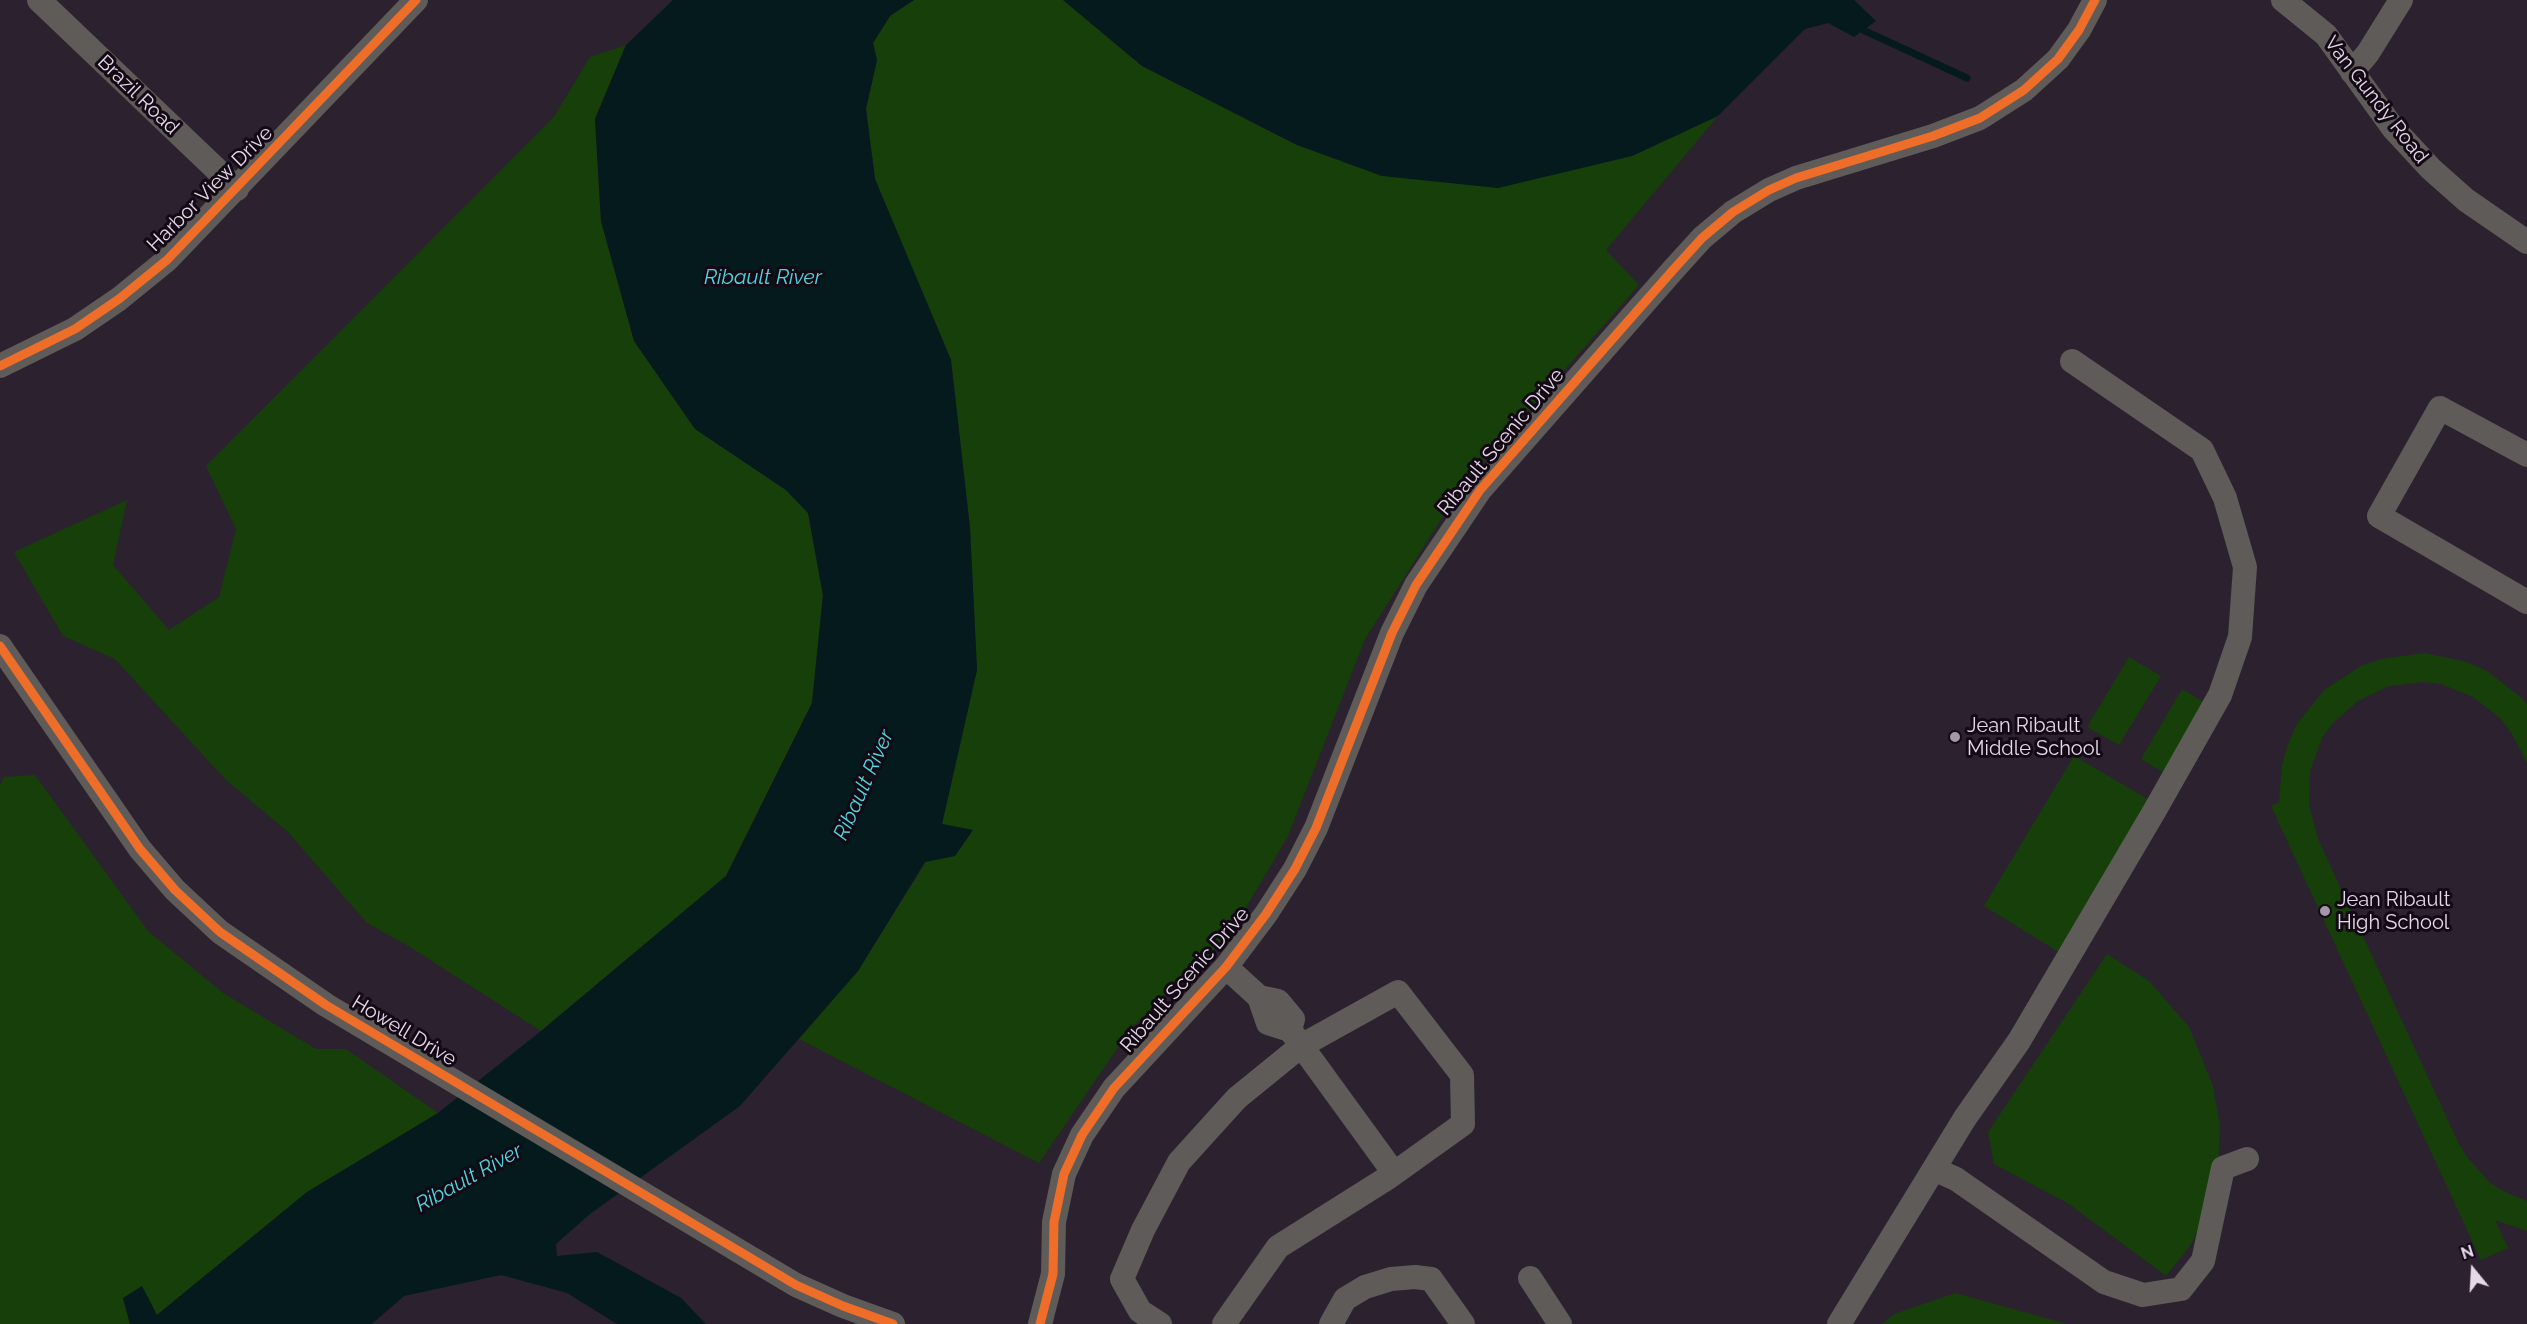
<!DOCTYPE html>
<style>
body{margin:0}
#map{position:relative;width:2527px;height:1324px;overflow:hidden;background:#2c222f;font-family:Raleway,sans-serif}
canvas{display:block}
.north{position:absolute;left:2443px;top:1240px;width:60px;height:60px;-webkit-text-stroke:4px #130a15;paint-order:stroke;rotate:342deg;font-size:16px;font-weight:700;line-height:24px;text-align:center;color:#e5d8e8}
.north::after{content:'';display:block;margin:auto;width:21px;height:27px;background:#e5d8e8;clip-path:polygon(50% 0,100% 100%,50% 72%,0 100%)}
</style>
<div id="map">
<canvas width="2527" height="1324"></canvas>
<div class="north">N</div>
</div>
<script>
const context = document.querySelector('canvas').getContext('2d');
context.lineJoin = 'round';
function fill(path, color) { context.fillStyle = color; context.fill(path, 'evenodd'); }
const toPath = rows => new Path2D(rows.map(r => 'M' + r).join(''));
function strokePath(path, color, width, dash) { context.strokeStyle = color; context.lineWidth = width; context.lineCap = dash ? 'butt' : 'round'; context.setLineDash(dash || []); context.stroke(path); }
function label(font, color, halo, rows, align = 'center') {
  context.font = font + ' Raleway,sans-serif'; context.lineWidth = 6; context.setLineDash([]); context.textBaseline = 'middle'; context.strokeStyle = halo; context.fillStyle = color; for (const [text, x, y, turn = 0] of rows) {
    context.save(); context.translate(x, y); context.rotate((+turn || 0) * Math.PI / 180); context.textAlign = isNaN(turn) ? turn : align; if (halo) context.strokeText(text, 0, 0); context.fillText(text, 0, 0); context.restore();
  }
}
const green = toPath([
 [914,0,1063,0,1142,66,1297,145,1632,156,1718,116,1606,250,1639,285,1461,488,1365,639,1288,836,1230,935,1131,1028,1039,1163,799,1039,858,971,926,862,955,856,972,830,942,824,977,670,970,528,951,360,875,179,866,109,877,60,873,43,890,16],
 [626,45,595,119,601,221,634,341,695,429,786,490,808,513,823,595,812,703,726,876,541,1031,410,947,367,923,288,832,225,779,115,659,63,636,14,552,127,500,113,565,169,630,219,597,236,529,206,466,554,117,590,57],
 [2425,653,2467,662,2487,671,2522,698,2527,705,2527,763,2511,732,2500,718,2473,697,2441,684,2424,682,2389,686,2358,701,2332,724,2322,738,2310,771,2309,805,2318,839,2458,1142,2467,1157,2490,1183,2505,1192,2527,1201,2527,1231,2495,1220,2508,1248,2481,1260,2271,806,2279,802,2282,765,2288,744,2297,724,2324,690,2361,666,2381,659],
 [2129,657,2161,676,2119,745,2087,727],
 [2182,689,2214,708,2173,778,2141,759],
 [2074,756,2163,808,2072,960,1984,906],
 [35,775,148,931,223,993,316,1049,346,1049,438,1113,307,1192,157,1315,123,1298,130,1324,0,1324,0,785,4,777],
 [2107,954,2149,981,2189,1027,2213,1086,2220,1126,2218,1169,2206,1215,2190,1246,2166,1276,2069,1204,1994,1164,1988,1132],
 [1955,1293,2067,1324,1882,1324,1894,1314]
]);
const water = toPath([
 [673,0,914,0,890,16,873,43,877,60,866,109,875,179,951,360,970,528,977,670,942,824,973,830,955,856,925,862,858,971,740,1106,590,1214,556,1244,557,1256,597,1252,681,1298,706,1324,617,1324,567,1293,501,1275,404,1296,372,1324,130,1324,123,1298,142,1286,157,1315,307,1192,438,1113,541,1031,726,876,812,703,823,595,808,513,786,490,695,429,634,341,601,221,595,119,626,45],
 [1063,0,1854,0,1876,21,1854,37,1828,23,1805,29,1718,116,1632,156,1498,188,1382,176,1297,145,1142,66]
]);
const stream = toPath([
 [1863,30,1967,78]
]);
const minor = toPath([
 [39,0,237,189],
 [2283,0,2326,35,2393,128,2431,169,2466,200,2527,242],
 [2352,72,2368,53,2401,0],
 [0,366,75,329,119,299,167,260,416,0],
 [2527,455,2440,408,2379,516,2527,602],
 [0,646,140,849,175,890,220,932,326,1005,796,1285,843,1306,893,1324],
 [1226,967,1259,997,1268,1023,1290,1030,1293,1019,1278,1001,1259,997],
 [1290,1030,1394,1173],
 [1934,1169,1956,1179,2104,1282,2143,1295,2181,1289,2203,1261,2223,1168,2247,1159],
 [1530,1278,1560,1324],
 [1040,1324,1053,1274,1054,1222,1064,1174,1082,1135,1114,1088,1226,967,1266,914,1295,869,1316,828,1392,633,1416,585,1480,490,1673,270,1702,238,1733,212,1769,190,1796,178,1933,136,1980,118,2024,90,2058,59,2079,30,2095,0],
 [1160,1324,1140,1311,1122,1279,1143,1230,1179,1162,1237,1098,1301,1046,1398,992,1462,1075,1463,1124,1389,1177,1278,1247,1224,1324],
 [1331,1324,1345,1299,1365,1287,1391,1279,1415,1277,1431,1279,1463,1324],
 [1839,1324,1965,1118,2019,1041,2155,810,2220,695,2240,637,2245,567,2225,498,2202,450,2072,361]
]);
const cycleway = toPath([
 [0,366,75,329,119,299,167,260,416,0],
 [0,646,140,849,175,890,220,932,326,1005,796,1285,843,1306,893,1324],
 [1040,1324,1053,1274,1054,1222,1064,1174,1082,1135,1114,1088,1226,967,1266,914,1295,869,1316,828,1392,633,1416,585,1480,490,1673,270,1702,238,1733,212,1769,190,1796,178,1933,136,1980,118,2024,90,2058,59,2079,30,2095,0]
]);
const markers = [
 [1955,737,6,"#a498a7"],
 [2325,911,6,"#a498a7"]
];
const streetNames = [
 ["Brazil Road",138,95,44],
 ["Van Gundy Road",2376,100,52],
 ["Harbor View Drive",210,189,-45],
 ["Ribault Scenic Drive",1501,442,-50],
 ["Ribault Scenic Drive",1185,980,-49],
 ["Howell Drive",404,1031,31]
];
const poiNames = [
 ["Jean Ribault",1967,726],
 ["Middle School",1967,749],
 ["Jean Ribault",2337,900],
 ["High School",2337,923]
];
const waterNames = [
 ["Ribault River",763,278],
 ["Ribault River",864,785,-66],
 ["Ribault River",469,1178,-29]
];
fill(green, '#163f09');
fill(water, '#041a1d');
strokePath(stream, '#041a1d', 7);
strokePath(minor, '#5f5b59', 24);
strokePath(cycleway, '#ee6e29', 9);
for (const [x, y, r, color] of markers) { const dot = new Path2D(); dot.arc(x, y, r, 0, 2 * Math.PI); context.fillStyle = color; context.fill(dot); strokePath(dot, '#130a15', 2); }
label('20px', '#e5d8e8', '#130a15', streetNames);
label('20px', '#e5d8e8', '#130a15', poiNames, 'left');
label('italic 21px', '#4cd8df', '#130a15', waterNames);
</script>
